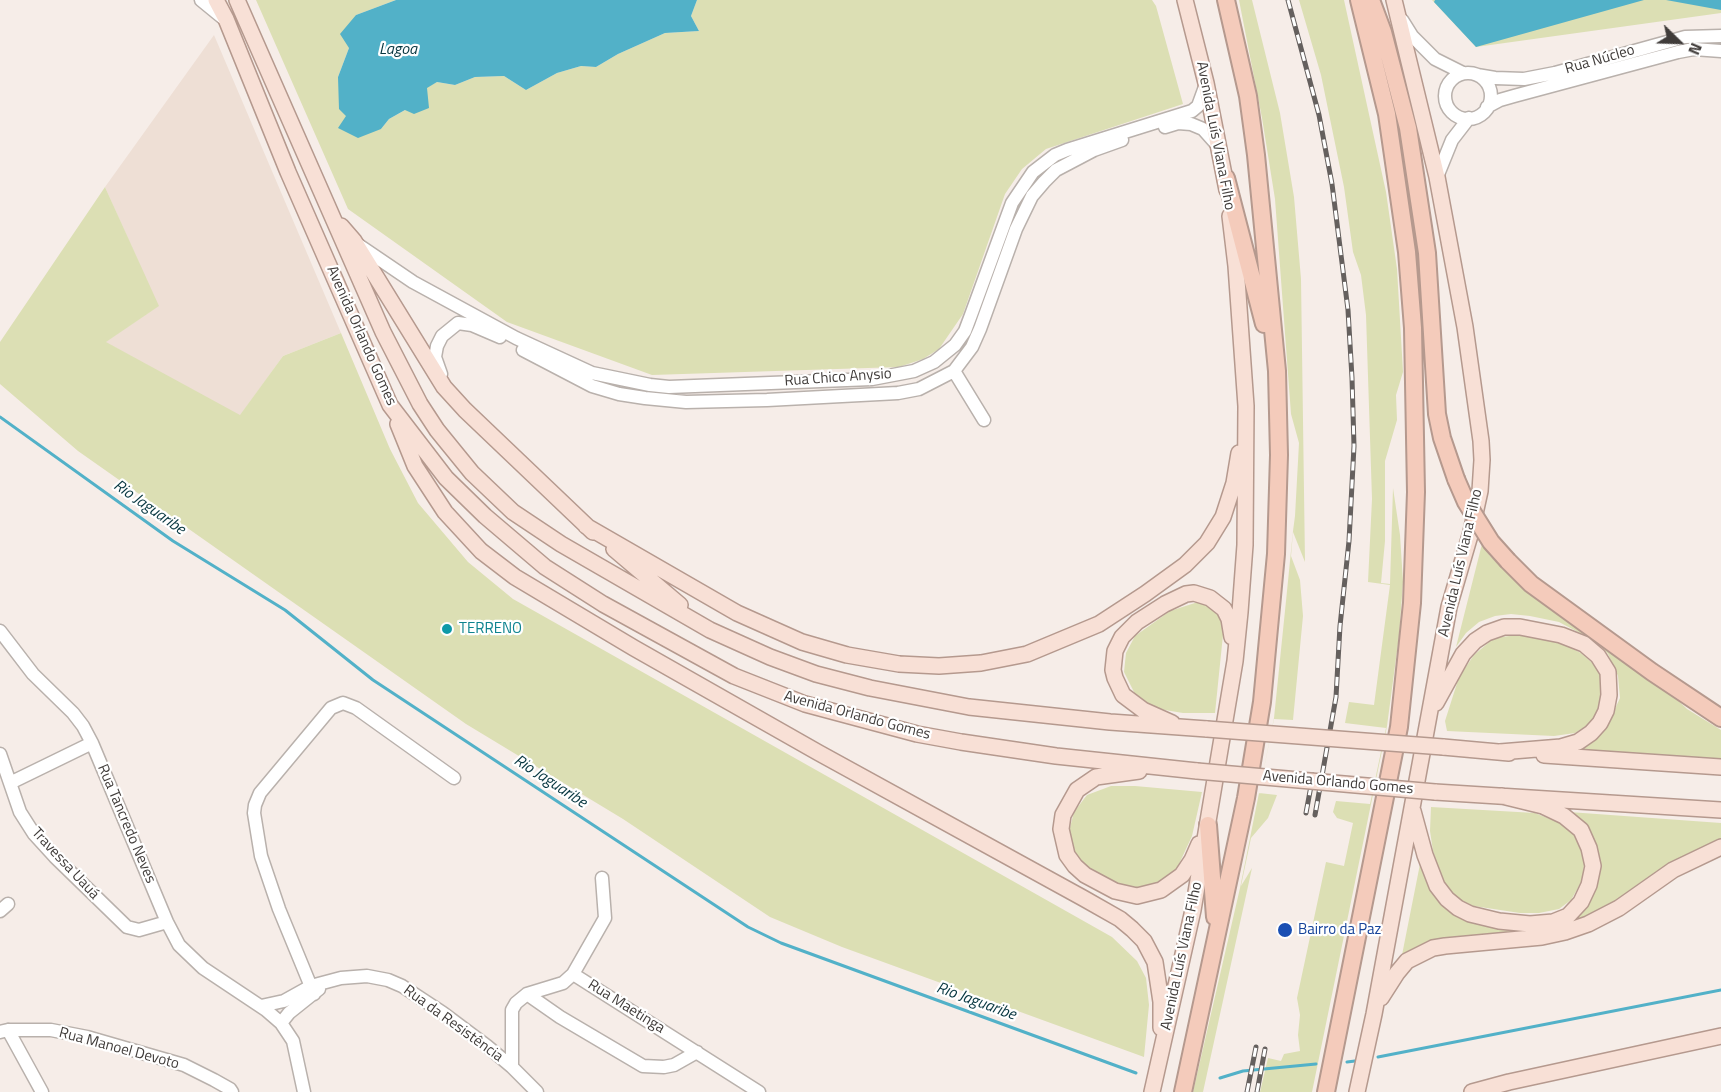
<!DOCTYPE html>
<meta charset="utf-8">
<style>
body{margin:0}
#map{position:relative;width:1721px;height:1092px;overflow:hidden;background:#f6ede8;font-family:"Titillium Web",sans-serif}
canvas{display:block}
.north{position:absolute;left:1649px;top:12px;width:60px;height:60px;-webkit-text-stroke:4px #fff;paint-order:stroke;rotate:113deg;font-size:16px;font-weight:700;line-height:24px;text-align:center;color:#403c3a}
.north::after{content:'';display:block;margin:auto;width:21px;height:27px;background:#403c3a;clip-path:polygon(50% 0,100% 100%,50% 72%,0 100%)}
</style>
<div id="map">
<canvas width="1721" height="1092"></canvas>
<div class="north">N</div>
</div>
<script>
const context = document.querySelector('canvas').getContext('2d');
context.lineJoin = 'round';
function fill(path, color) { context.fillStyle = color; context.fill(path, 'evenodd'); }
const toPath = rows => new Path2D(rows.map(r => 'M' + r).join(''));
function strokePath(path, color, width, dash) { context.strokeStyle = color; context.lineWidth = width; context.lineCap = dash ? 'butt' : 'round'; context.setLineDash(dash || []); context.stroke(path); }
function label(font, color, halo, rows, align = 'center') {
  context.font = font + ' "Titillium Web",sans-serif'; context.lineWidth = 4.5; context.setLineDash([]); context.textBaseline = 'middle'; context.strokeStyle = halo; context.fillStyle = color; for (const [text, x, y, turn = 0] of rows) {
    context.save(); context.translate(x, y); context.rotate((+turn || 0) * Math.PI / 180); context.textAlign = isNaN(turn) ? turn : align; if (halo) context.strokeText(text, 0, 0); context.fillText(text, 0, 0); context.restore();
  }
}
const built = toPath([
 [214,35,341,333,283,356,240,416,105,342,158,306,105,187]
]);
const green = toPath([
 [256,0,396,0,356,15,349,48,338,77,381,129,389,119,427,98,427,87,437,82,455,85,475,77,504,76,526,90,557,73,581,66,596,67,618,54,665,33,699,31,691,16,697,0,1152,0,1156,6,1183,104,1046,149,1022,169,1005,194,963,314,939,349,923,359,899,367,652,375,507,322,348,209],
 [1239,0,1252,0,1280,113,1294,197,1301,279,1305,562,1293,532,1291,556,1300,580,1303,616,1293,720,1274,719,1259,793,1277,795,1268,818,1251,838,1241,886,1252,868,1203,1092,1193,1092,1240,888,1274,718,1286,601,1293,531,1295,516,1299,443,1291,414,1275,199,1262,118],
 [1299,0,1344,0,1386,192,1397,269,1403,372,1396,395,1397,420,1385,461,1385,541,1381,583,1390,584,1393,488,1400,535,1403,582,1399,636,1387,726,1312,1092,1260,1092,1268,1058,1281,1061,1284,1054,1300,1051,1298,1035,1300,1015,1297,998,1326,862,1344,866,1353,823,1337,818,1333,812,1336,801,1370,804,1386,728,1345,723,1349,702,1374,705,1390,585,1368,582,1372,499,1366,315,1361,275,1353,252,1344,187,1321,75],
 [1432,0,1721,0,1721,13,1476,47],
 [105,187,159,306,106,342,240,415,283,356,341,333,390,449,418,503,468,562,513,599,1112,937,1137,961,1146,978,1149,1005,1144,1057,842,947,770,917,623,819,466,724,78,451,0,384,0,342],
 [1482,544,1490,556,1520,584,1670,693,1687,709,1721,730,1721,759,1577,749,1598,736,1606,728,1620,698,1618,676,1608,654,1597,642,1559,622,1530,616,1511,614,1495,616,1479,622,1466,633,1456,647],
 [1198,602,1210,605,1220,612,1224,625,1215,713,1183,713,1159,709,1139,702,1124,672,1126,653,1135,636,1170,611],
 [1525,634,1555,640,1581,653,1598,668,1604,687,1602,707,1592,722,1575,733,1554,736,1447,731,1445,721,1459,677,1474,655,1494,638],
 [1111,786,1135,786,1202,792,1192,836,1173,877,1134,894,1113,887,1074,857,1068,835,1074,812,1087,795],
 [1431,807,1535,813,1560,823,1577,837,1585,857,1582,881,1571,900,1559,909,1539,913,1520,913,1467,905,1449,891,1440,873,1433,851,1430,831],
 [1569,812,1721,823,1721,842,1639,886,1613,903,1566,925,1494,936,1447,939,1401,960,1422,854,1440,901,1545,927,1595,881]
]);
const water = toPath([
 [396,0,697,0,691,16,699,31,665,33,618,54,596,67,581,66,557,73,526,90,504,76,475,77,455,85,437,82,427,88,429,108,414,114,405,110,389,119,381,129,358,138,338,128,346,116,339,109,338,77,349,48,340,34,356,15],
 [1435,0,1644,0,1476,47,1434,2],
 [1666,0,1721,0,1721,10]
]);
const stream = toPath([
 [0,417,173,541,285,610,373,680,748,927,781,943,1136,1073],
 [1378,1057,1721,990],
 [1347,1062,1355,1061],
 [1220,1078,1243,1071,1316,1064]
]);
const minor = toPath([
 [201,0,223,18],
 [1402,20,1412,36,1435,59,1463,73],
 '1445 96a23 23 0 1 1 46 0a23 23 0 1 1-46 0Z',
 [1477,75,1495,78,1524,79,1555,73,1685,37,1721,36],
 [1487,107,1500,100,1514,96,1678,52,1694,49,1721,51],
 [1165,127,1178,123,1191,124,1203,129,1219,147],
 [1437,177,1452,140,1469,118],
 [357,244,413,282,516,338,592,373,650,385,669,387,872,379,914,371,934,362,955,345,965,331,971,315,1012,203,1033,172,1055,155,1067,150,1192,111,1198,106,1206,84],
 [523,350,592,386,619,394,645,398,686,402,767,400,898,393,919,389,954,371,972,347,980,329,1016,229,1032,196,1044,182,1056,170,1094,150,1122,140],
 [954,371,984,420],
 [441,374,435,357,437,346,442,336,458,323,472,325,500,337],
 [0,631,33,674,73,713,83,726,92,743,167,922,179,945,203,968,266,1010,281,1023,293,1041,304,1092],
 [0,754,20,812,34,834,55,857,127,927,139,930,167,922],
 [10,783,92,743],
 [0,911,8,904],
 [573,974,759,1092],
 [314,994,279,909,261,856,254,813,255,805,260,793,331,708,343,703,356,708,454,778],
 [527,994,560,1017,643,1066,664,1067,674,1065,697,1052],
 [261,1006,284,1001,311,986,341,978,367,976,388,980,402,986,443,1013,487,1046,512,1067,537,1092],
 [281,1023,289,1013,319,989],
 [8,1030,42,1092],
 [0,1032,8,1030,51,1030,87,1037,184,1065,214,1080,230,1089,232,1092],
 [512,1067,512,1010,516,1003,527,994,563,983,573,974,605,918,602,878]
]);
const major = toPath([
 [216,0,226,19,288,172,390,405,446,478,485,516,545,567,603,604,734,676,805,704,917,734,961,742,1056,756,1197,771],
 [237,0,383,332,420,404,437,430,472,473,513,512,561,544,710,630,770,657,816,674,870,688,969,707,1110,722,1207,729],
 [1185,0,1206,83,1227,190],
 [341,226,354,241,444,387,465,410,593,532],
 [398,424,415,466,445,512,481,551,515,577,634,648,819,753,1083,898,1120,919,1132,929,1144,941,1155,962,1161,1002,1161,1028],
 [586,526,737,613,802,642,847,655,899,664,939,666,981,663,1027,654,1099,624,1145,594,1185,565,1207,543,1223,517,1234,483,1239,453],
 [614,549,680,605],
 [1436,703,1463,654,1475,641,1487,633,1504,627,1520,627,1561,635,1584,644,1598,656,1608,672,1609,695,1606,711,1600,723,1591,733,1578,742,1561,747,1500,752],
 [1172,723,1143,710,1123,695,1115,678,1113,670,1115,651,1122,637,1137,622,1165,604,1186,594,1194,593,1210,598,1224,609,1229,619,1232,637],
 [1443,747,1509,753],
 [1544,755,1721,767],
 [1139,771,1096,777,1077,790,1063,815,1061,829,1067,855,1075,866,1085,875,1115,891,1137,896,1161,890,1182,875,1192,860,1199,844],
 [1435,792,1721,810],
 [1413,811,1425,855,1437,886,1447,899,1458,908,1470,914,1499,921,1530,924,1553,922,1568,916,1581,902,1589,885,1593,866,1589,848,1581,830,1564,816,1543,806,1502,796],
 [1381,998,1397,973,1407,961,1433,948,1445,946,1542,937,1565,932,1588,924,1619,908,1673,870,1721,847],
 [1152,1092,1193,910,1235,661,1240,612,1245,545,1246,406,1236,266,1230,216],
 [1357,1092,1374,1014,1449,607,1471,532,1480,491,1482,460,1481,441,1465,327,1437,177,1394,0],
 [1472,1092,1509,1082,1721,1036]
]);
const highway = toPath([
 [1371,0,1383,32,1408,128,1427,253,1437,414,1442,438,1456,479],
 [1226,178,1264,324],
 [1508,561,1531,584,1652,672,1721,718],
 [1208,825,1215,917],
 [1183,1092,1246,798,1262,702,1276,554,1279,455,1277,371,1256,155,1248,96,1226,0],
 [1326,1092,1399,727,1412,603,1416,492,1413,328,1407,252,1387,114,1359,0]
]);
const rail = toPath([
 [1288,0,1319,115,1332,184,1348,310,1352,378,1354,446,1349,541,1340,626,1336,697,1315,815],
 [1306,813,1313,775],
 [1247,1092,1256,1047],
 [1257,1092,1265,1049]
]);
const majorBridge = toPath([
 [1207,729,1443,747],
 [1197,771,1435,792]
]);
const highwayBridge = toPath([
 [1456,479,1466,502,1491,542,1508,561]
]);
const markers = [
 [447,629,6,"#0f9aa8"],
 [1285,930,8,"#1a4fb4"]
];
const streetNames = [
 ["Rua Núcleo",1600,60,-16],
 ["Avenida Luís Viana Filho",1215,136,79],
 ["Avenida Orlando Gomes",361,336,66],
 ["Rua Chico Anysio",838,378,-4],
 ["Avenida Luís Viana Filho",1461,563,-77],
 ["Avenida Orlando Gomes",857,716,15],
 ["Avenida Orlando Gomes",1338,783,5],
 ["Rua Tancredo Neves",126,824,67],
 ["Travessa Uauá",65,864,47],
 ["Avenida Luís Viana Filho",1182,956,-78],
 ["Rua Maetinga",626,1007,32],
 ["Rua da Resistência",453,1024,36],
 ["Rua Manoel Devoto",119,1049,15]
];
const cultureNames = [
 ["TERRENO",459,629]
];
const transitNames = [
 ["Bairro da Paz",1298,930]
];
const waterNames = [
 ["Lagoa",398,50],
 ["Rio Jaguaribe",149,508,35],
 ["Rio Jaguaribe",550,782,33],
 ["Rio Jaguaribe",976,1002,20]
];
fill(built, '#eedfd5');
fill(green, '#dcdfb4');
fill(water, '#52b1c8');
strokePath(stream, '#52b1c8', 3);
strokePath(minor, '#b9b1ac', 15);
strokePath(major, '#b5998e', 18);
strokePath(highway, '#b5998e', 20);
strokePath(minor, '#fff', 12);
strokePath(major, '#f8e0d6', 15);
strokePath(highway, '#f4cbbb', 16);
strokePath(rail, '#65605e', 5);
strokePath(rail, '#fff', 3, [9]);
strokePath(majorBridge, '#b5998e', 18, []);
strokePath(highwayBridge, '#b5998e', 20, []);
strokePath(majorBridge, '#f8e0d6', 15);
strokePath(highwayBridge, '#f4cbbb', 16);
for (const [x, y, r, color] of markers) { const dot = new Path2D(); dot.arc(x, y, r, 0, 2 * Math.PI); context.fillStyle = color; context.fill(dot); strokePath(dot, '#fff', 2); }
label('15px', '#403c3a', '#fff', streetNames);
label('15px', '#0d838f', '#fff', cultureNames, 'left');
label('15px', '#164399', '#fff', transitNames, 'left');
label('italic 16px', '#073640', '#fff', waterNames);
</script>
